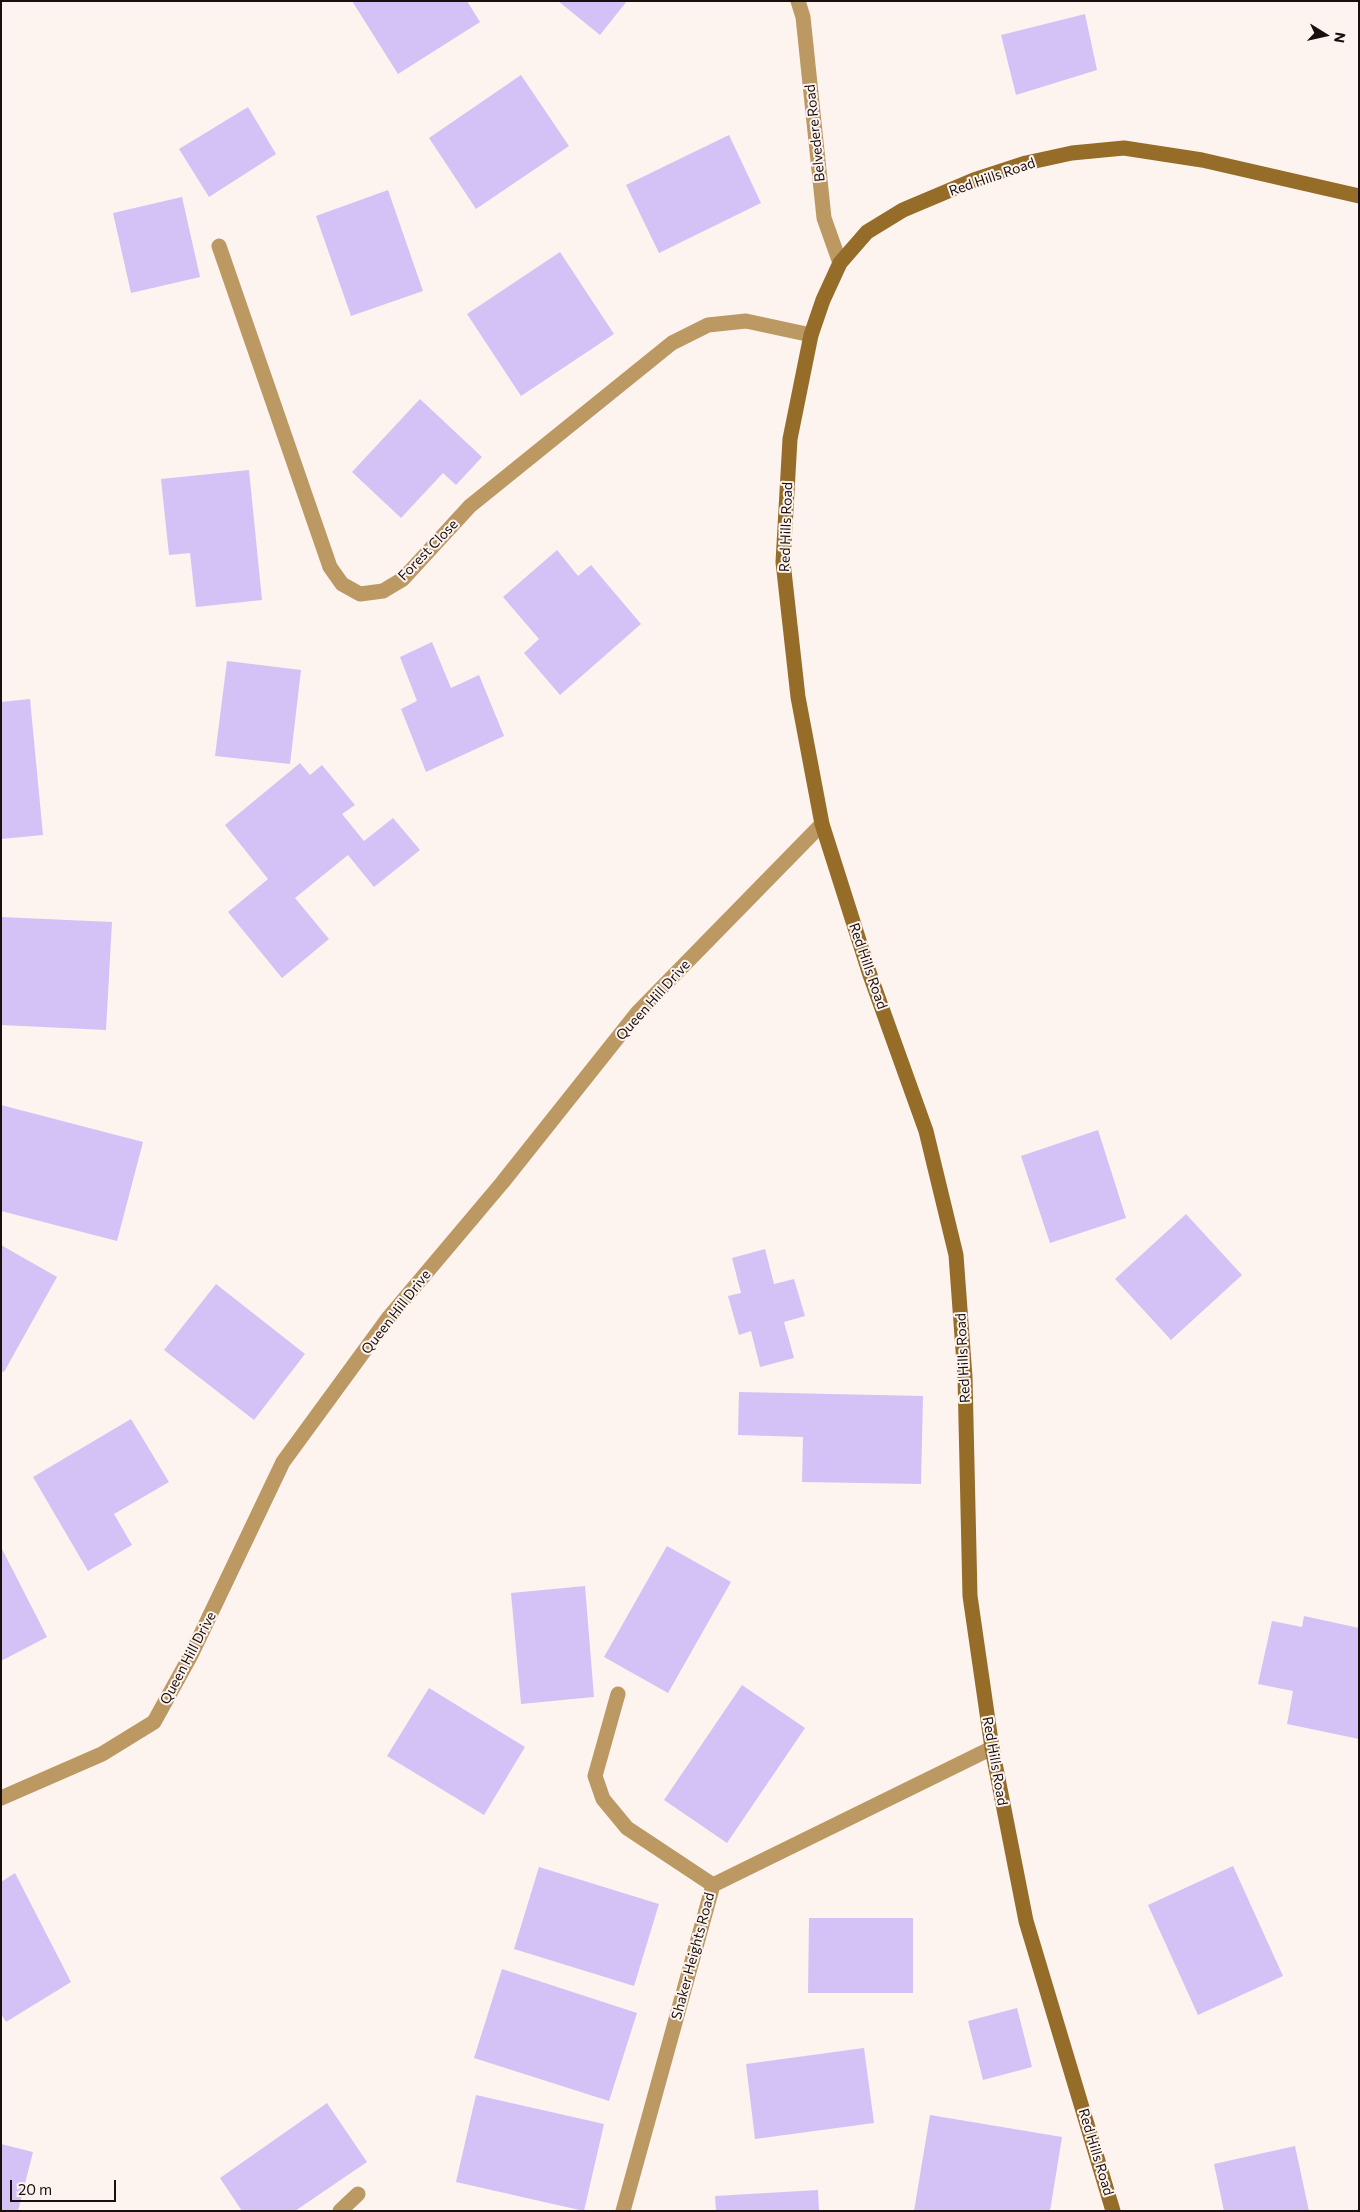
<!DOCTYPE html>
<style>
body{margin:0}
#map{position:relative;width:1360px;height:2212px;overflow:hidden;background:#fdf3ef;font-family:Commissioner,sans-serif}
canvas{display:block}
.frame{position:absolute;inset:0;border:2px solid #19100d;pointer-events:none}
.north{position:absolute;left:1300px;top:10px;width:50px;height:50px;-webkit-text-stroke:4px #fdf3ef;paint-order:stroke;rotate:100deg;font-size:14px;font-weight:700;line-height:20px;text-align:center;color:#19100d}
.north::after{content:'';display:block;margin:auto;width:18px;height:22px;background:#19100d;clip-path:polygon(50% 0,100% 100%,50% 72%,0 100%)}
.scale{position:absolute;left:10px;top:2180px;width:106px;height:22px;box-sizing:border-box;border:2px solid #19100d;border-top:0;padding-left:6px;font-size:15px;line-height:18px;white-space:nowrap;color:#19100d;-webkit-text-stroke:4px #fdf3ef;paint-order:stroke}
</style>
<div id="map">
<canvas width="1360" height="2212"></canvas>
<div class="frame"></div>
<div class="north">N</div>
<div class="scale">20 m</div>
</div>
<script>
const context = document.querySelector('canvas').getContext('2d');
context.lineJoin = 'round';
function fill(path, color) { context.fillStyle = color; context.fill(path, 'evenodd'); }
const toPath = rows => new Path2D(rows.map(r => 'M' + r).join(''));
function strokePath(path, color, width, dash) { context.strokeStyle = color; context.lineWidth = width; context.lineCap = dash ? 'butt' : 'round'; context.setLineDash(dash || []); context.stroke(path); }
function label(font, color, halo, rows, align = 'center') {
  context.font = font + ' Commissioner,sans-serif'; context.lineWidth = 4; context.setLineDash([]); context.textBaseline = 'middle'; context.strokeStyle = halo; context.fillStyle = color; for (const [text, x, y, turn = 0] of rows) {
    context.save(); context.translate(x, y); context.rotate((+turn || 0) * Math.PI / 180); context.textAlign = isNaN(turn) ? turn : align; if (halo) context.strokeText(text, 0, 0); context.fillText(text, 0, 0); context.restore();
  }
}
const building = toPath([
 [352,1,467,1,480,22,398,74],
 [558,1,627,1,600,35],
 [1085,14,1097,70,1016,95,1001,35],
 [521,75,569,146,476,209,429,138],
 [248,107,276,154,209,197,179,149],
 [729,135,761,203,659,253,626,185],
 [388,190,423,291,351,316,316,216],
 [182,197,200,277,131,293,113,213],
 [560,252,614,334,521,396,467,314],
 [420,399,482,457,456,485,443,473,401,518,352,472],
 [249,470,262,600,196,607,190,553,169,555,161,479],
 [557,550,578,576,591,565,641,624,560,695,524,653,539,639,503,597],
 [432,642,451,688,479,675,504,736,426,772,401,709,417,701,400,657],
 [227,661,301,670,290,764,215,756],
 [30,699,43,835,1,839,1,702],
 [300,763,310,775,322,765,355,805,342,814,364,841,393,818,420,850,374,887,348,855,295,898,329,939,282,978,228,912,268,879,225,825],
 [1,917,112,922,106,1030,1,1025],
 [1,1105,143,1142,117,1241,1,1211],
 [1098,1130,1126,1218,1050,1243,1021,1156],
 [1186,1214,1242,1275,1171,1340,1115,1279],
 [1,1245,57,1277,4,1372,1,1371],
 [765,1249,774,1284,794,1279,805,1316,784,1322,794,1358,760,1367,751,1331,739,1335,728,1296,741,1293,732,1258],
 [216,1284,305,1354,254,1420,164,1350],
 [739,1392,923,1396,921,1484,802,1482,803,1437,738,1435],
 [131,1419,169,1482,114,1514,132,1545,88,1571,33,1477],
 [667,1546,731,1582,668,1693,604,1657],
 [1,1547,47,1637,1,1661],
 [585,1586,594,1697,521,1704,511,1593],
 [1304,1616,1359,1628,1359,1739,1287,1724,1293,1691,1258,1684,1272,1621,1302,1627],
 [742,1685,805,1728,727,1843,664,1800],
 [429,1688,525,1747,484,1815,387,1756],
 [1233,1866,1283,1976,1198,2015,1148,1905],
 [539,1867,659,1904,634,1986,514,1949],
 [15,1873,71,1982,6,2022,1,2014,1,1882],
 [809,1918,913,1918,913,1993,808,1993],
 [502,1969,637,2013,609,2101,474,2058],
 [1017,2008,1032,2067,983,2080,968,2021],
 [864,2048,874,2123,755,2139,746,2064],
 [476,2095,604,2124,584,2211,456,2182],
 [327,2103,367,2162,295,2211,242,2211,220,2178],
 [930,2115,1062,2137,1050,2211,914,2211],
 [1,2144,33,2152,18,2211,1,2211],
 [1295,2146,1309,2211,1224,2211,1214,2164],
 [818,2190,819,2211,716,2211,715,2196]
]);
const street = toPath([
 [798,1,803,17,824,218,840,263],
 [219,246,330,567,342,584,360,594,383,591,403,579,470,506,672,343,708,325,746,321,811,335],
 [618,1694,595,1776,603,1799,627,1828,713,1885],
 [1,1798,102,1754,154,1722,191,1655,283,1462,389,1317,502,1183,638,1012,822,824],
 [340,2211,358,2194],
 [623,2211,713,1885,992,1748]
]);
const secondary = toPath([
 [1113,2211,1026,1921,992,1748,970,1596,965,1377,956,1255,926,1131,870,975,822,824,798,697,783,562,790,439,811,335,823,300,840,263,867,232,903,210,974,180,1026,163,1072,153,1124,148,1202,160,1359,196]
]);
const streetNames = [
 ["Belvedere Road",815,133,-96],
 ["Red Hills Road",992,177,-19],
 ["Red Hills Road",786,527,-88],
 ["Forest Close",428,550,-46],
 ["Red Hills Road",868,966,71],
 ["Queen Hill Drive",653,1000,-48],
 ["Queen Hill Drive",396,1312,-52],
 ["Red Hills Road",963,1358,-93],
 ["Queen Hill Drive",188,1658,-62],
 ["Red Hills Road",995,1761,80],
 ["Shaker Heights Road",693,1956,-75],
 ["Red Hills Road",1096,2152,73]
];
fill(building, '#d4c2f6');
strokePath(street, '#bc9863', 15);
strokePath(secondary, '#966d28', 15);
label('14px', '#19100d', '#fdf3ef', streetNames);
</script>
